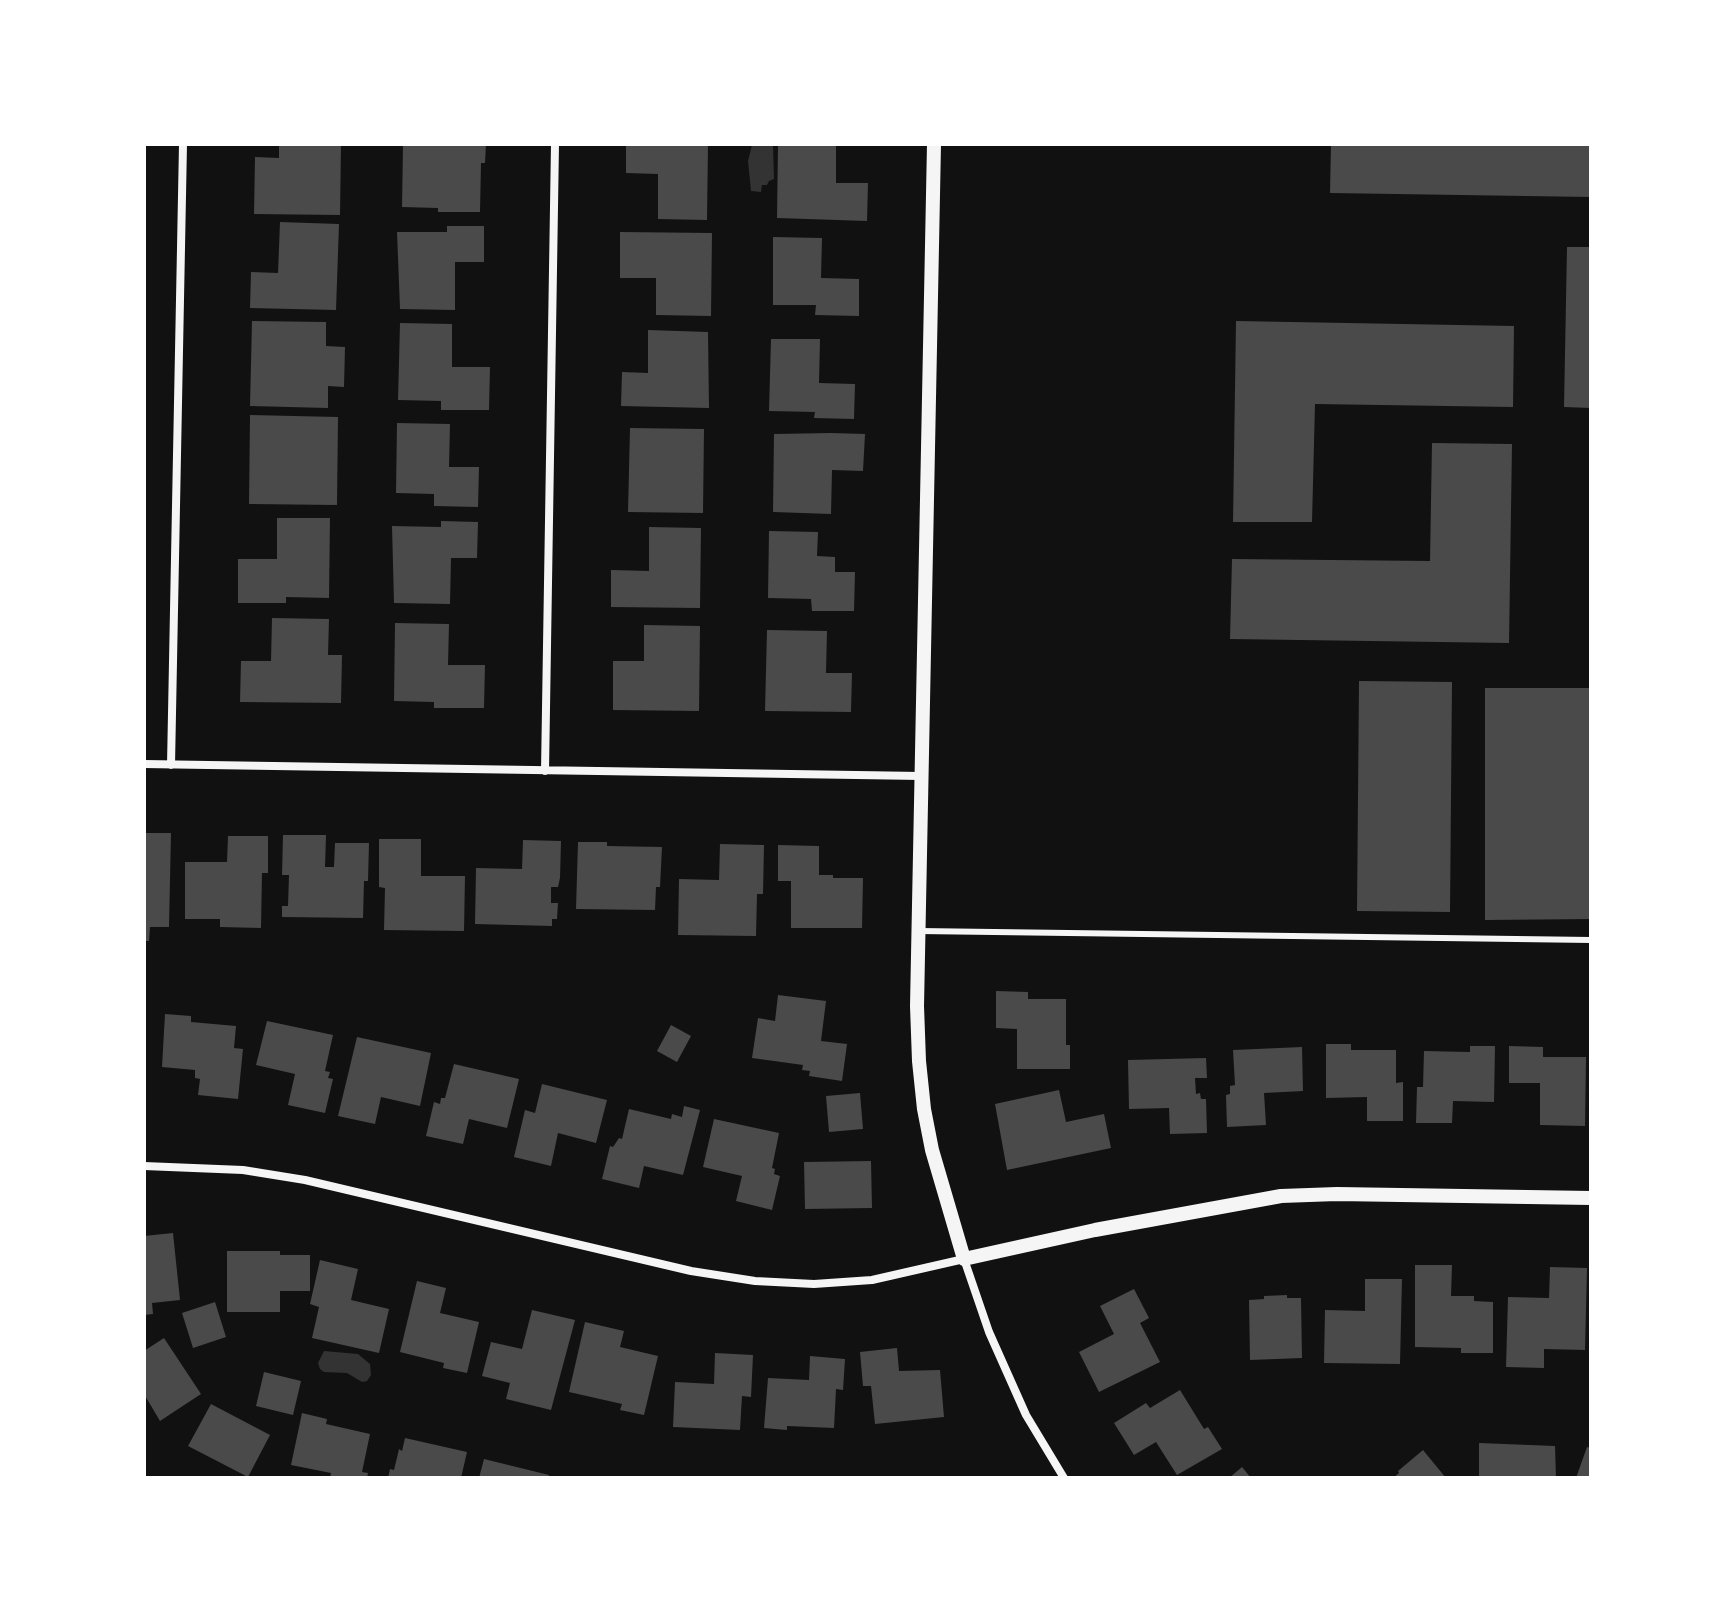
<!DOCTYPE html>
<style>
body{margin:0}
#map{position:relative;width:1735px;height:1622px;overflow:hidden;background:#111;font-family:"Source Serif 4",serif}
canvas{display:block}
.frame{position:absolute;inset:0;border:146px solid #fff;pointer-events:none}
</style>
<div id="map">
<canvas width="1735" height="1622"></canvas>
<div class="frame"></div>
</div>
<script>
const context = document.querySelector('canvas').getContext('2d');
context.lineJoin = 'round';
function fill(path, color) { context.fillStyle = color; context.fill(path, 'evenodd'); }
const toPath = rows => new Path2D(rows.map(r => 'M' + r).join(''));
function strokePath(path, color, width, dash) { context.strokeStyle = color; context.lineWidth = width; context.lineCap = dash ? 'butt' : 'round'; context.setLineDash(dash || []); context.stroke(path); }
const water = toPath([
 [752,145,773,145,774,179,769,181,767,185,762,185,761,192,751,191,748,161],
 [324,1351,358,1354,370,1364,371,1375,367,1381,362,1382,347,1373,324,1372,320,1369,318,1363]
]);
const building = toPath([
 [279,144,341,144,340,215,254,214,255,157,279,158],
 [403,144,486,144,485,163,481,163,480,212,438,212,438,208,402,207],
 [626,144,708,144,707,220,658,219,658,174,626,173],
 [778,144,836,144,836,183,868,183,867,221,777,218],
 [1331,144,1591,144,1591,197,1330,193],
 [280,222,339,224,336,310,250,308,251,272,278,273],
 [447,226,484,226,484,262,455,262,455,310,400,309,397,232,447,232],
 [620,232,712,233,711,316,656,315,656,278,620,278],
 [773,237,822,238,821,278,859,279,859,316,815,315,816,305,773,305],
 [1567,247,1591,247,1591,408,1564,407],
 [252,321,326,322,326,346,345,347,344,387,328,386,328,408,250,406],
 [1236,321,1514,326,1513,407,1315,404,1312,522,1233,522],
 [400,323,452,324,452,367,490,367,489,410,441,410,441,401,398,400],
 [648,330,708,332,709,408,621,406,622,372,648,373],
 [771,339,820,339,819,383,855,384,854,419,814,418,815,412,769,411],
 [250,415,338,417,337,505,249,504],
 [397,423,450,424,449,467,479,467,478,507,434,506,434,494,396,493],
 [630,428,704,429,703,513,628,512],
 [831,433,865,434,863,471,832,470,831,514,773,512,774,434],
 [1432,443,1512,444,1509,643,1230,639,1232,559,1430,561],
 [277,518,330,518,329,598,286,597,286,603,238,603,238,559,277,559],
 [441,521,478,522,477,558,451,558,450,604,394,603,392,526,441,527],
 [649,527,701,528,700,608,611,607,611,570,649,571],
 [769,531,818,532,817,556,835,557,835,572,855,572,854,611,812,611,811,599,768,598],
 [272,618,329,619,328,655,342,655,341,703,240,702,241,661,271,661],
 [395,623,449,624,448,665,485,665,484,708,434,708,434,702,394,701],
 [644,625,700,626,699,711,613,710,613,661,644,661],
 [767,630,827,631,826,673,852,673,851,712,765,711],
 [1359,681,1452,682,1450,912,1357,911],
 [1485,688,1591,688,1591,919,1485,920],
 [144,833,171,833,169,927,150,927,149,941,144,941],
 [283,835,326,835,325,867,334,867,335,843,369,843,368,881,364,881,363,918,282,917,282,906,288,906,289,875,282,875],
 [228,836,268,836,268,873,262,873,261,928,220,927,220,919,185,919,185,862,227,862],
 [379,839,421,839,421,876,465,876,464,931,384,930,385,888,379,887],
 [523,840,561,841,560,878,558,887,551,887,551,903,558,903,557,919,552,919,552,926,475,924,476,868,522,869],
 [578,842,607,842,607,846,662,847,660,887,656,887,655,910,576,909],
 [720,844,764,845,763,894,757,894,756,936,678,935,679,879,719,880],
 [778,845,819,846,819,875,833,875,833,878,863,878,862,928,791,928,791,881,778,881],
 [996,991,1028,992,1028,999,1066,999,1066,1045,1070,1045,1070,1069,1017,1069,1017,1029,996,1028],
 [778,995,826,1001,821,1041,847,1044,842,1081,809,1076,810,1071,802,1070,803,1065,752,1058,758,1018,775,1021],
 [165,1014,191,1016,191,1022,236,1026,234,1048,243,1049,238,1099,198,1095,200,1079,195,1078,195,1070,162,1067],
 [267,1021,333,1035,325,1071,330,1072,328,1078,333,1079,325,1113,288,1105,295,1074,256,1065],
 [671,1025,691,1036,677,1062,657,1051],
 [357,1037,431,1053,420,1106,381,1097,375,1124,338,1116],
 [1326,1044,1351,1044,1351,1050,1396,1050,1396,1083,1403,1082,1403,1121,1367,1121,1367,1097,1326,1098],
 [1470,1046,1495,1046,1494,1102,1453,1101,1452,1123,1416,1123,1417,1087,1423,1087,1424,1051,1470,1052],
 [1509,1046,1543,1047,1543,1057,1586,1057,1585,1126,1540,1125,1540,1083,1509,1083],
 [1302,1047,1303,1091,1264,1093,1266,1125,1227,1127,1226,1095,1230,1094,1230,1086,1235,1085,1233,1050],
 [1206,1058,1207,1078,1195,1078,1196,1094,1200,1093,1201,1099,1206,1099,1207,1133,1170,1134,1169,1108,1129,1109,1128,1060],
 [454,1064,519,1079,507,1128,469,1119,463,1144,426,1136,434,1102,440,1104,441,1098,445,1098],
 [542,1084,607,1100,596,1143,558,1133,551,1166,514,1157,525,1110,535,1113],
 [1059,1090,1066,1122,1104,1114,1111,1148,1007,1170,995,1104],
 [860,1093,863,1129,829,1132,826,1096],
 [684,1106,700,1110,683,1175,644,1166,639,1188,602,1179,610,1146,613,1147,619,1138,622,1139,629,1109,671,1119,672,1114,682,1117],
 [714,1119,779,1133,772,1168,775,1169,774,1174,780,1176,772,1210,736,1201,742,1176,703,1167],
 [871,1161,872,1208,805,1209,804,1162],
 [173,1233,180,1300,152,1303,153,1314,144,1315,144,1236],
 [227,1251,280,1251,280,1255,310,1255,310,1291,280,1291,280,1312,227,1312],
 [320,1260,358,1269,351,1300,389,1309,379,1353,312,1338,319,1307,310,1304],
 [1415,1265,1452,1265,1451,1296,1474,1296,1474,1301,1493,1302,1493,1353,1461,1353,1461,1348,1415,1347],
 [1550,1267,1587,1268,1585,1350,1544,1349,1544,1368,1506,1367,1508,1297,1549,1298],
 [1365,1279,1402,1279,1400,1364,1324,1363,1325,1310,1365,1311],
 [417,1281,446,1288,440,1313,479,1322,467,1373,443,1368,444,1363,400,1352],
 [1134,1289,1149,1318,1140,1323,1160,1362,1099,1392,1079,1352,1114,1334,1100,1306],
 [1287,1295,1287,1298,1301,1298,1302,1358,1250,1360,1249,1300,1264,1299,1264,1296],
 [215,1302,226,1337,193,1348,182,1313],
 [532,1310,575,1320,551,1410,506,1399,510,1383,482,1376,491,1342,522,1349],
 [585,1322,624,1331,620,1347,658,1356,644,1415,620,1410,622,1404,569,1392],
 [164,1338,201,1394,160,1421,144,1394,144,1351],
 [897,1348,899,1371,940,1370,944,1417,875,1424,871,1386,863,1386,860,1352],
 [715,1353,753,1355,751,1397,742,1396,740,1430,673,1427,675,1382,714,1384],
 [810,1356,845,1359,843,1390,836,1389,834,1428,787,1426,787,1430,764,1428,768,1378,809,1380],
 [264,1372,301,1381,293,1415,256,1406],
 [1180,1390,1204,1429,1208,1427,1222,1449,1177,1475,1156,1442,1134,1455,1114,1423,1146,1403,1150,1408],
 [211,1404,270,1435,248,1477,188,1446],
 [302,1413,327,1419,326,1424,370,1434,362,1472,368,1473,367,1478,330,1478,331,1473,291,1465],
 [405,1438,467,1452,461,1478,388,1478,390,1469,394,1470,399,1449,402,1451],
 [1479,1443,1555,1446,1556,1478,1479,1478],
 [1587,1447,1591,1448,1591,1478,1576,1478],
 [1423,1450,1446,1478,1393,1478,1399,1473,1398,1471],
 [484,1459,549,1475,548,1478,479,1478],
 [1242,1467,1251,1478,1229,1478]
]);
const service = toPath([
 [919,931,1591,940]
]);
const minor = toPath([
 [144,764,921,776],
 [171,765,183,144],
 [545,771,555,144],
 [144,1166,243,1170,305,1180,691,1271,755,1281,814,1284,872,1280,964,1259,989,1332,1026,1415,1064,1478]
]);
const tertiary = toPath([
 [934,144,917,1006,919,1061,924,1109,932,1150,964,1259,1095,1230,1281,1196,1337,1194,1591,1198]
]);
fill(water, '#333');
fill(building, '#4a4a4a');
strokePath(service, '#f5f5f5', 6);
strokePath(minor, '#f5f5f5', 8);
strokePath(tertiary, '#f5f5f5', 14);
</script>
